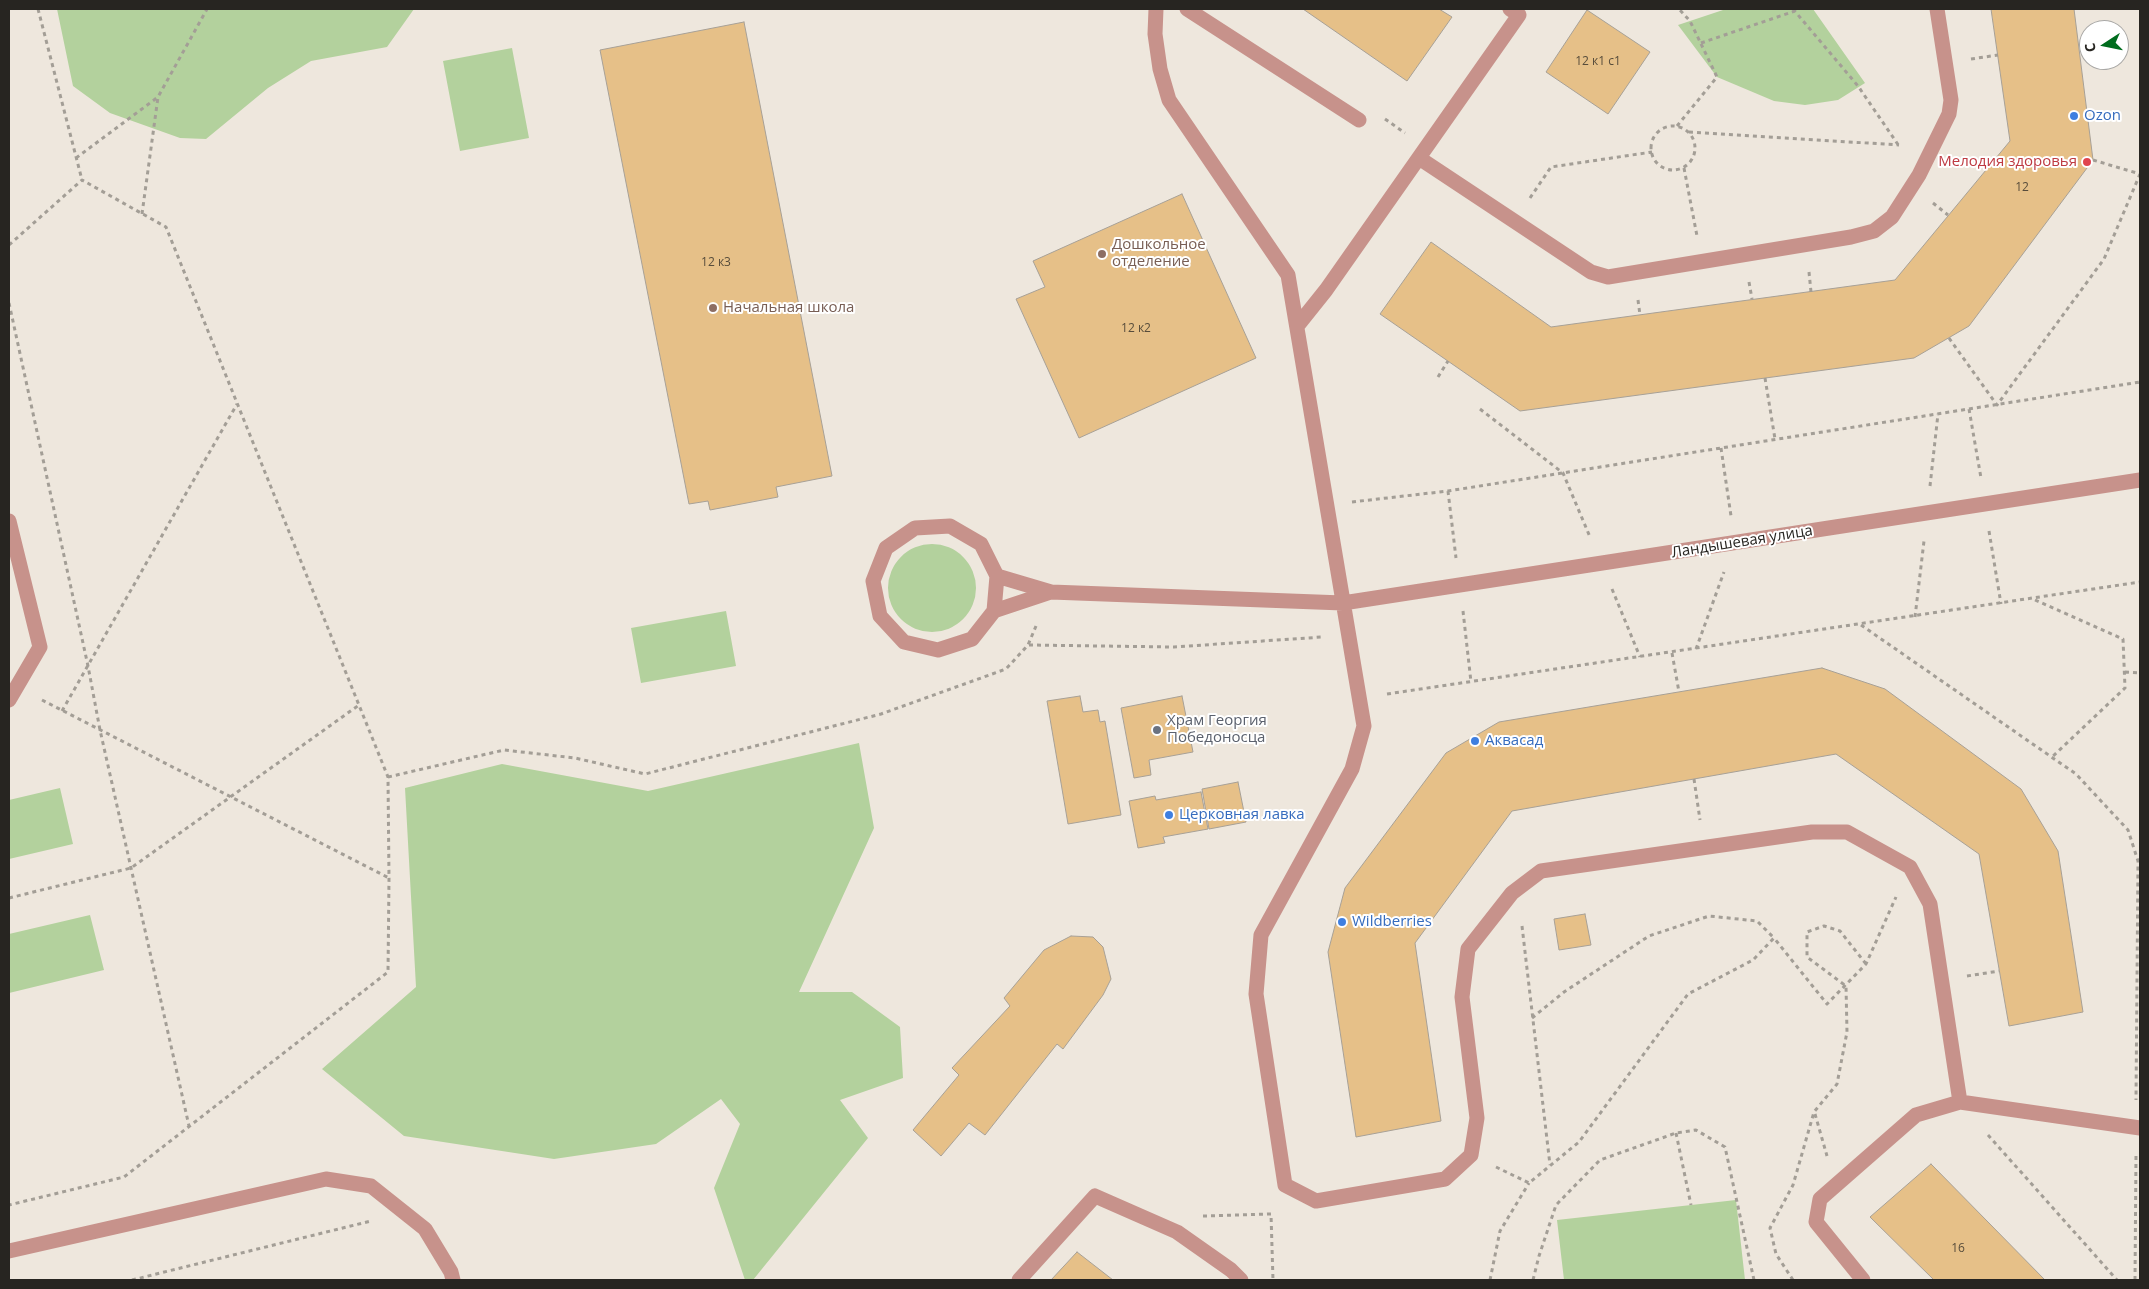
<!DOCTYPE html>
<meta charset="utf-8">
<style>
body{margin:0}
#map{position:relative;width:2149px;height:1289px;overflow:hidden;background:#eee7dd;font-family:"Open Sans",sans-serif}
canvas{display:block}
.frame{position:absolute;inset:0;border:10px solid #272521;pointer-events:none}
.north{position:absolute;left:2079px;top:20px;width:50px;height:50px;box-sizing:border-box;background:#fff;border:1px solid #a9a8a6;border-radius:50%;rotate:259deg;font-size:14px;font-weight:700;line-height:20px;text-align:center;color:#272521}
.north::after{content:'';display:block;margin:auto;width:18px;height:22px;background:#006d1e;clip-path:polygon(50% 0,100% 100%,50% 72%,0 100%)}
</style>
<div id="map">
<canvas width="2149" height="1289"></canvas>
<div class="frame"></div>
<div class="north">С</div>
</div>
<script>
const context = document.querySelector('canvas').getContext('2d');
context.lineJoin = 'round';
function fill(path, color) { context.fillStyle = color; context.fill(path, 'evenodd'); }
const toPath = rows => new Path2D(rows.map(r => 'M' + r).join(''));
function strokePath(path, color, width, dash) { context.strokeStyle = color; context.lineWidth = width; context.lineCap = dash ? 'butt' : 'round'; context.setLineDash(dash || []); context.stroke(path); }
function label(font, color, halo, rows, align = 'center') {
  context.font = font + ' "Open Sans",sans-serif'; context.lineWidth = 4; context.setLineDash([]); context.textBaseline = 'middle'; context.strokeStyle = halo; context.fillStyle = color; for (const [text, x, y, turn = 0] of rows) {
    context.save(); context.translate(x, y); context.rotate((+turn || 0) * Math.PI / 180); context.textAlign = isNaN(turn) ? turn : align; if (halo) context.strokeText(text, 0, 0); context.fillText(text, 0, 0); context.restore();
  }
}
const green = toPath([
 [57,9,414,9,387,47,311,61,268,88,206,139,180,138,110,113,73,86],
 [1726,9,1813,9,1865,83,1838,100,1805,105,1774,101,1717,77,1678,25],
 [512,48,529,138,460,151,443,61],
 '888 588a44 44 0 1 1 88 0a44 44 0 1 1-88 0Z',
 [726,611,736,666,641,683,631,628],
 [859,743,874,828,799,992,852,992,900,1027,903,1078,840,1100,868,1138,753,1280,745,1280,714,1188,740,1124,721,1099,656,1144,554,1159,404,1136,322,1069,416,987,405,788,502,764,648,791],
 [60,788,73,844,9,859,9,800],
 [90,915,104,970,9,993,9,934],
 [1736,1200,1745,1280,1564,1280,1557,1220]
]);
const building = toPath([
 [1303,9,1439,9,1452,17,1407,81,1303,9],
 [1991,9,2074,9,2093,160,1969,326,1914,358,1520,411,1380,314,1431,242,1551,327,1895,280,2010,141,1991,9],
 [1587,10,1650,52,1608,114,1546,72,1587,10],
 [744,22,832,476,776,487,778,497,710,510,708,501,689,504,600,50,744,22],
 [1182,194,1256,358,1079,438,1016,299,1045,287,1033,261,1182,194],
 [1822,668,1885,689,2021,789,2058,851,2083,1012,2009,1026,1979,854,1836,754,1512,811,1415,943,1441,1121,1356,1137,1328,952,1345,888,1446,753,1499,722,1822,668],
 [1080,696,1083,712,1098,710,1100,722,1105,721,1121,815,1068,824,1047,701,1080,696],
 [1182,696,1193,752,1149,760,1151,775,1134,778,1121,708,1182,696],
 [1238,782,1246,822,1209,829,1202,789,1238,782],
 [1201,792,1208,829,1163,837,1165,843,1138,848,1129,801,1155,796,1156,800,1201,792],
 [1585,914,1591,945,1559,950,1554,919,1585,914],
 [1071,936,1093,937,1103,947,1111,979,1103,995,1063,1049,1057,1044,985,1135,969,1123,941,1156,913,1130,959,1075,952,1068,1010,1006,1004,998,1044,950,1071,936],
 [1931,1164,2045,1280,1934,1280,1870,1217,1931,1164],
 [1077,1252,1113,1280,1051,1280,1077,1252]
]);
const path = toPath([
 [38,9,82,180],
 [1793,9,1858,86,1899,146],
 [1701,43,1795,11],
 [1971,59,1998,55],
 [1385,119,1405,133],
 [1677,126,1717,77,1690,21,1679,9],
 '1651 148a22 22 0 1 1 44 0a22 22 0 1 1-44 0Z',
 [1689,132,1899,145],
 [76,158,158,97],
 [2093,160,2140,174],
 [1684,168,1697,236],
 [1530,198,1551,167,1652,152],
 [1933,203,1948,215],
 [142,214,158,97,207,9],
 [9,245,82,180,166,227,388,777,389,878,388,972,124,1177,9,1205],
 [1809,272,1811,292],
 [1749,282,1752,299],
 [1638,300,1640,315],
 [9,303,88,666,100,730,189,1126],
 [1949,338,1997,405,2104,259,2140,174],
 [1438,377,1448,361],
 [1765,378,1775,439],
 [1480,409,1563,473,1590,537],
 [1969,409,1981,478],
 [1721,448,1731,516],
 [1930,486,1938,414],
 [1448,491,1456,558],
 [1352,502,1448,491,2140,382],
 [1989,531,2001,604],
 [1612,589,1640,657],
 [2035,600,2123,639,2125,688,2052,757],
 [1463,611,1471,682],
 [1915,617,1924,541],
 [1861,625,2076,774,2128,830,2138,861,2136,1100],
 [1029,645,1174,647,1322,637],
 [1696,649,1724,572],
 [1672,653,1679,692],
 [2125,672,2140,673],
 [1387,694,2140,582],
 [42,700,389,878],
 [62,711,237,404],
 [388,777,504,750,575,758,645,774,881,714,1006,669,1028,645,1036,626],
 [1694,779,1700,820],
 [9,898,131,868,359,705],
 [1522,926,1550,1165],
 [1967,976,1999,971],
 [1532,1018,1564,992,1649,936,1709,916,1757,921,1774,938],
 [1815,1114,1827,1156],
 [1676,1133,1691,1205],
 [1988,1135,2117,1280],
 [1496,1167,1529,1183,1579,1142,1688,994,1753,960,1774,938,1827,1004,1866,964,1896,897],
 [1203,1216,1271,1214,1273,1280],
 [132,1280,371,1221],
 [1490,1280,1500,1231,1529,1183],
 [1533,1280,1539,1256,1556,1205,1600,1160,1676,1133,1696,1130,1725,1147,1754,1280],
 [1793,1280,1776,1254,1770,1228,1793,1185,1814,1112,1837,1084,1847,1032,1846,986,1807,957,1807,932,1824,926,1840,931,1866,964],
 [2135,1280,2136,1154]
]);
const minor = toPath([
 [1156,9,1155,34,1160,69,1169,100,1288,275,1364,726,1352,769,1261,935,1256,994,1285,1185,1316,1201,1445,1179,1471,1155,1477,1118,1462,997,1468,949,1512,893,1541,871,1812,832,1847,832,1910,867,1930,904,1960,1102],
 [1187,9,1359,120],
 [1419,158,1591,272,1608,277,1851,237,1874,231,1892,217,1919,175,1949,114,1951,100,1937,9],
 [1298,325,1326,290,1519,15,1510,9],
 [9,521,40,647,9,700],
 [997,576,994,611,972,639,938,650,904,642,880,616,873,581,886,548,915,528,950,526,981,544,997,576,1051,592,1343,603,2140,480],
 [994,611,1051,592],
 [9,1251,326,1179,371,1186,425,1229,451,1272,453,1280],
 [1019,1280,1095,1196,1177,1232,1231,1270,1241,1280],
 [1863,1280,1816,1222,1820,1199,1916,1115,1960,1102,2140,1128]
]);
const markers = [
 [2074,116,5,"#3f7fe0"],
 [2087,162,5,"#e0444e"],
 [1102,254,5,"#8d6e63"],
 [713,308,5,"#8d6e63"],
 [1157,730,5,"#6b7280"],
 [1475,741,5,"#3f7fe0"],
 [1169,815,5,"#3f7fe0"],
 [1342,922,5,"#3f7fe0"]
];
const numberNames = [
 ["12 к1 с1",1598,62],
 ["12",2022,188],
 ["12 к3",716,263],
 ["12 к2",1136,329],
 ["16",1958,1249]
];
const shopNames = [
 ["Ozon",2084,116],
 ["Аквасад",1485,741],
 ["Церковная лавка",1179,815],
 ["Wildberries",1352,922]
];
const healthNames = [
 ["Мелодия здоровья",2077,162]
];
const educationNames = [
 ["Дошкольное",1112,245],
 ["отделение",1112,262],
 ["Начальная школа",723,308]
];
const streetNames = [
 ["Ландышевая улица",1742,542,-9]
];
const worshipNames = [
 ["Храм Георгия",1167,721],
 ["Победоносца",1167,738]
];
fill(green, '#b3d19d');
fill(building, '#e6c088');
strokePath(building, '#a7a096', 1);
strokePath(path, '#a39e96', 3, [4, 4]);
strokePath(minor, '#c7928b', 15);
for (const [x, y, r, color] of markers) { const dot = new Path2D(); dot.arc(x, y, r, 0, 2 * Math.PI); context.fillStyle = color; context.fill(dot); strokePath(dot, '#fff', 2); }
label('12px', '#574c3b', null, numberNames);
label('15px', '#366cbe', '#fff', shopNames, 'left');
label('15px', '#be3a42', '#fff', healthNames, 'right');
label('15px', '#785e54', '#fff', educationNames, 'left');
label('15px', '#272521', '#fff', streetNames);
label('15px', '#5b616d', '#fff', worshipNames, 'left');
</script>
